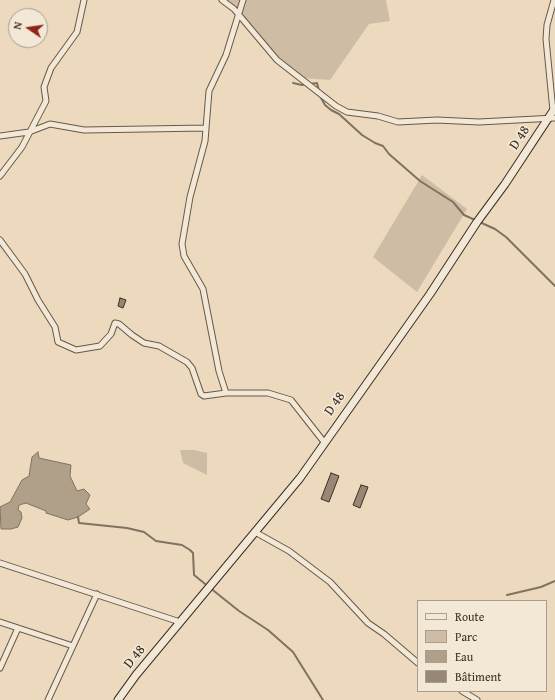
<!DOCTYPE html>
<meta charset="utf-8">
<style>
body{margin:0}
#map{position:relative;width:555px;height:700px;overflow:hidden;background:#eddabe;font-family:"Gentium Book Plus",serif}
canvas{display:block}
.legend{position:absolute;left:417px;top:600px;width:130px;height:92px;box-sizing:border-box;background:#f3e7d5;border:1px solid #a99d8e;margin:0;padding:5px 7px;list-style:none;font-size:12px;color:#392e24}
.legend li{display:flex;align-items:center;gap:8px;height:20px}
.legend b{width:20px;border:1px solid #a99d8e}
.north{position:absolute;left:8px;top:8px;width:40px;height:40px;box-sizing:border-box;background:#f3e7d5;border:1px solid #a99d8e;border-radius:50%;rotate:283deg;font-size:11px;font-weight:700;line-height:16px;text-align:center;color:#392e24}
.north::after{content:'';display:block;margin:auto;width:14px;height:18px;background:#8f2418;clip-path:polygon(50% 0,100% 100%,50% 72%,0 100%)}
</style>
<div id="map">
<canvas width="555" height="700"></canvas>
<ul class="legend">
<li><b style="height:5px;background:#f3e7d5"></b>Route</li>
<li><b style="height:11px;background:#cebda4"></b>Parc</li>
<li><b style="height:11px;background:#b0a08a"></b>Eau</li>
<li><b style="height:11px;background:#978774"></b>Bâtiment</li>
</ul>
<div class="north">N</div>
</div>
<script>
const context = document.querySelector('canvas').getContext('2d');
context.lineJoin = 'round';
function fill(path, color) { context.fillStyle = color; context.fill(path, 'evenodd'); }
const toPath = rows => new Path2D(rows.map(r => 'M' + r).join(''));
function strokePath(path, color, width, dash) { context.strokeStyle = color; context.lineWidth = width; context.lineCap = dash ? 'butt' : 'round'; context.setLineDash(dash || []); context.stroke(path); }
function label(font, color, halo, rows, align = 'center') {
  context.font = font + ' "Gentium Book Plus",serif'; context.lineWidth = 3.5; context.setLineDash([]); context.textBaseline = 'middle'; context.strokeStyle = halo; context.fillStyle = color; for (const [text, x, y, turn = 0] of rows) {
    context.save(); context.translate(x, y); context.rotate((+turn || 0) * Math.PI / 180); context.textAlign = isNaN(turn) ? turn : align; if (halo) context.strokeText(text, 0, 0); context.fillText(text, 0, 0); context.restore();
  }
}
const green = toPath([
 [222,0,386,0,390,21,369,24,330,80,300,78,277,60,234,9],
 [422,175,467,209,417,292,373,257],
 [180,450,194,450,207,453,207,475,183,463]
]);
const water = toPath([
 [38,452,39,458,71,465,70,476,77,491,84,489,90,495,86,504,90,509,78,517,68,520,46,513,46,511,26,503,19,505,18,510,21,512,22,518,18,527,11,529,1,529,0,507,10,502,22,480,29,476,32,457,38,452]
]);
const stream = toPath([
 [293,83,302,85,306,84],
 [310,84,317,83,319,91],
 [320,96,325,105,331,110,339,114,362,135,375,143,383,146,389,154,420,181,453,202,464,215,495,229,506,237,555,286],
 [78,517,79,523,127,528,144,532,156,541,182,545,190,550,193,553,194,575,239,611,268,630,293,652,323,700],
 [507,595,541,587,555,581]
]);
const building = toPath([
 [120,298,126,300,123,308,118,306,120,298],
 [331,473,339,476,329,502,321,499,331,473],
 [361,485,368,487,360,508,353,505,361,485]
]);
const street = toPath([
 [222,0,234,9,277,60,336,106,347,112,378,116,398,122,437,120,479,122,555,118],
 [553,111,546,39,547,25,554,0],
 [0,136,29,132,50,124,84,130,206,128],
 [0,176,22,147,46,101,44,87,51,68,77,32,84,0],
 [0,240,25,274,38,300,55,327,58,342,76,350,100,346,111,334,115,323,119,324,132,335,144,343,159,346,187,362,192,368,201,394,204,396,226,393,268,393,291,400,324,442],
 [226,393,219,371,203,289,184,256,182,244,190,197,205,141,209,91,226,55,243,0],
 [255,532,289,551,330,582,368,623,384,634,418,663],
 [0,563,180,622],
 [0,622,73,646],
 [0,668,18,628],
 [462,691,477,700],
 [48,700,97,594]
]);
const secondary = toPath([
 [118,700,136,675,300,478,430,294,477,222,505,184,555,108]
]);
const streetNames = [
 ["D 48",520,138,-57],
 ["D 48",335,404,-55],
 ["D 48",135,657,-51]
];
fill(green, '#cebda4');
fill(water, '#b0a08a');
strokePath(water, '#807261', 1);
strokePath(stream, '#807261', 2);
fill(building, '#978774');
strokePath(building, '#392e24', 1);
strokePath(street, '#66594a', 7);
strokePath(secondary, '#392e24', 9);
strokePath(street, '#f3e7d5', 5);
strokePath(secondary, '#f3e7d5', 7);
label('14px', '#392e24', '#f3e7d5', streetNames);
</script>
